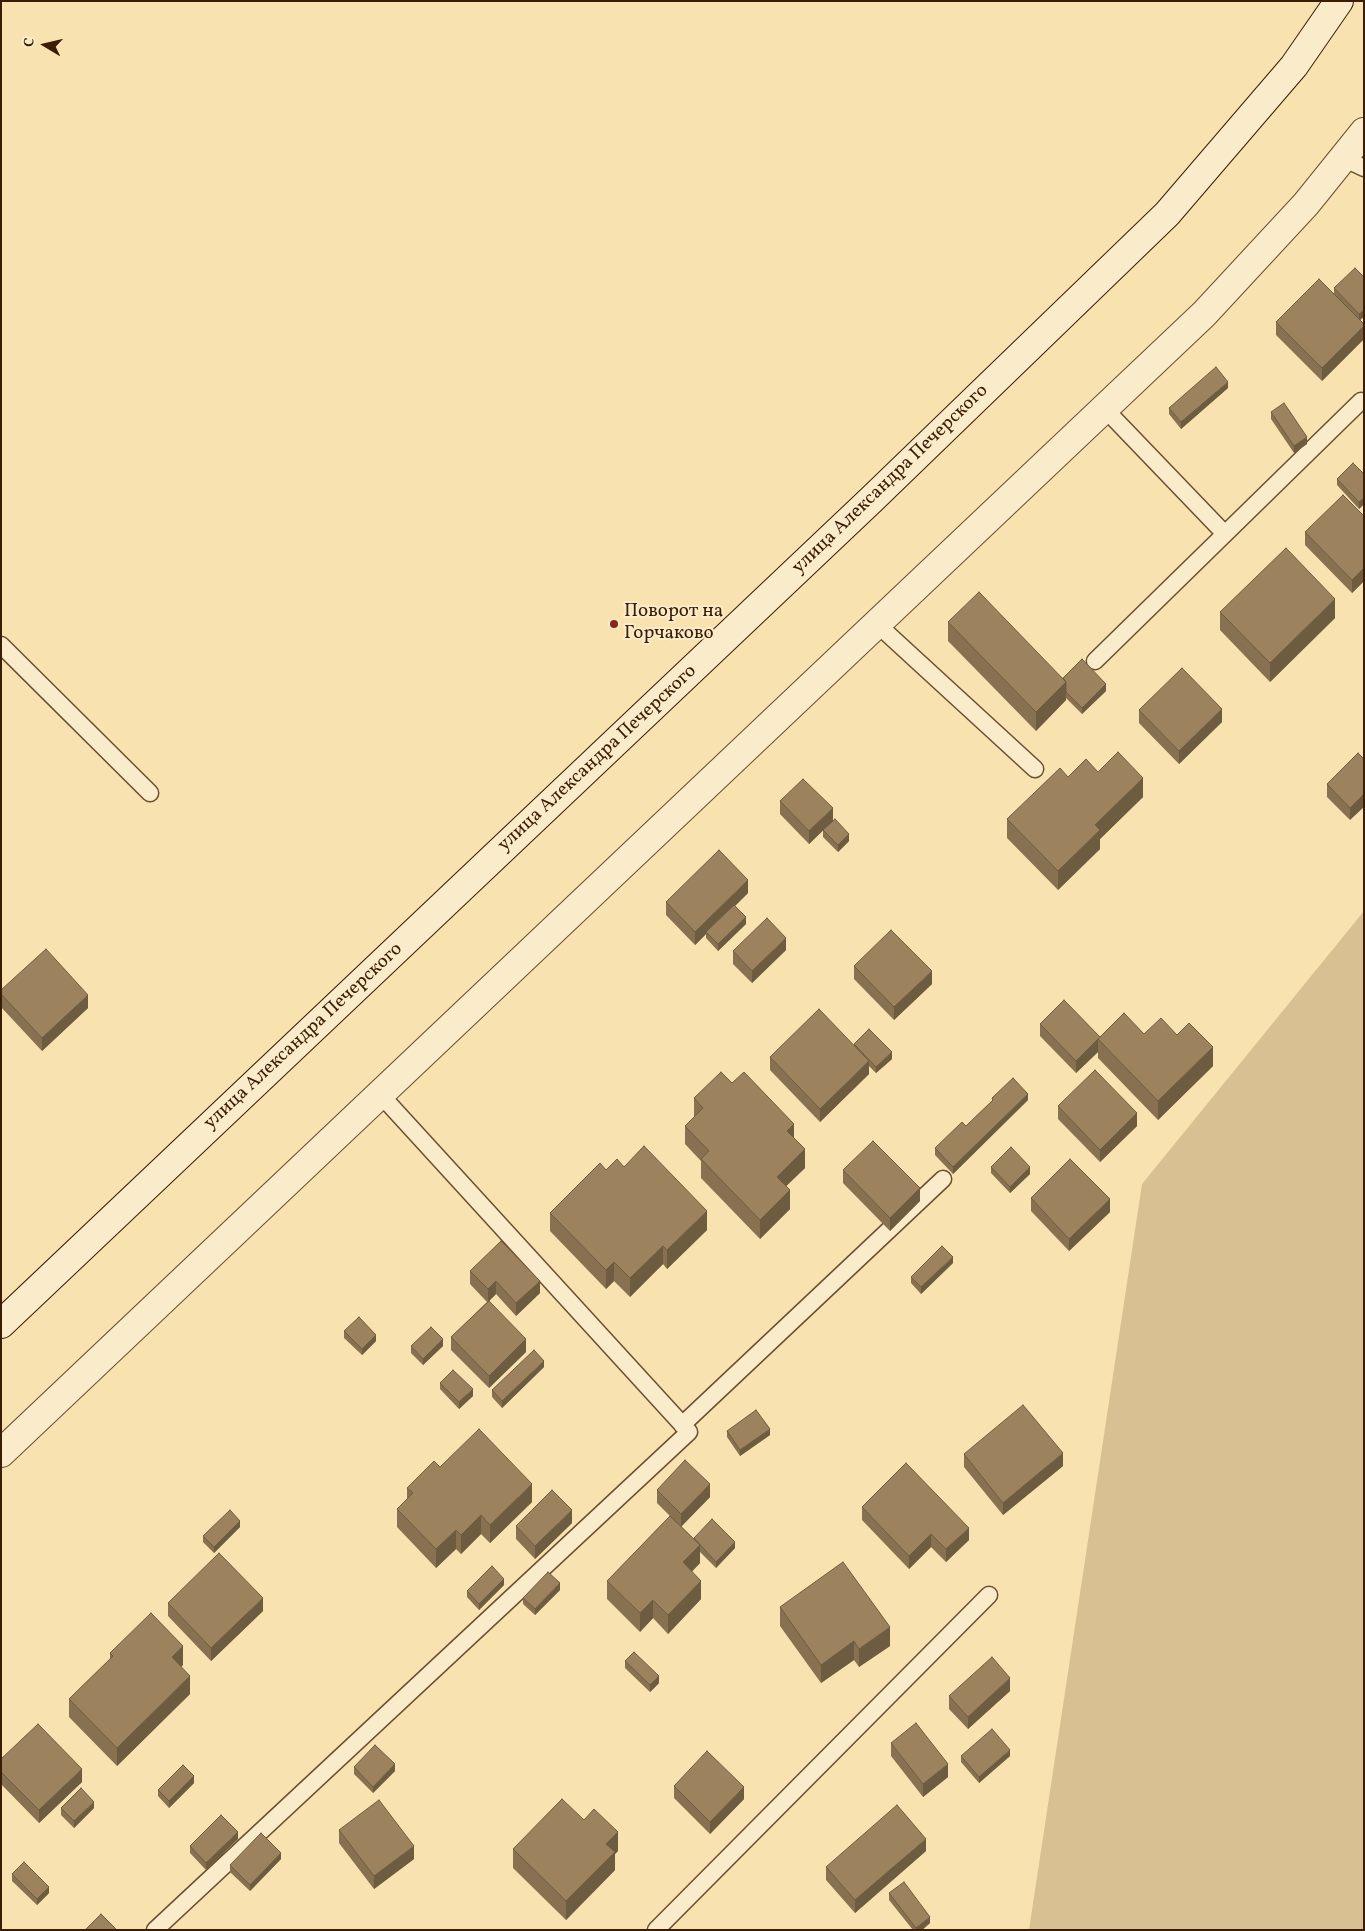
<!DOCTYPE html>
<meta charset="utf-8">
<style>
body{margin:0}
#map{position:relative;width:1365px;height:1931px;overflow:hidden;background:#f8e2af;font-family:Vollkorn,serif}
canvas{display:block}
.frame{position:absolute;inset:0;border:2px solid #3b1c05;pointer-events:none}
.north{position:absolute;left:20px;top:20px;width:50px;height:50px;-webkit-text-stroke:4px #faeccb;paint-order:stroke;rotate:279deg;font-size:14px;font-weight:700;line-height:20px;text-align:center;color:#3b1c05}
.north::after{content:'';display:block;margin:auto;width:18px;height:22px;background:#3b1c05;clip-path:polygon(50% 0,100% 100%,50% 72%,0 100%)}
</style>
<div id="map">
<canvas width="1365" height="1931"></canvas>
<div class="frame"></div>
<div class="north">С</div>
</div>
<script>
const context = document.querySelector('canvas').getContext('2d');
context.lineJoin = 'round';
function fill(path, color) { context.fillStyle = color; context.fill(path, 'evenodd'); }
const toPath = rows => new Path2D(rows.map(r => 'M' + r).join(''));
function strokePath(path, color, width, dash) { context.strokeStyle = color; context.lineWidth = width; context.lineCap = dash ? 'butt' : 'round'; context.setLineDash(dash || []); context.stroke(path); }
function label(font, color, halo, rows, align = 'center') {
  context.font = font + ' Vollkorn,serif'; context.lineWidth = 4; context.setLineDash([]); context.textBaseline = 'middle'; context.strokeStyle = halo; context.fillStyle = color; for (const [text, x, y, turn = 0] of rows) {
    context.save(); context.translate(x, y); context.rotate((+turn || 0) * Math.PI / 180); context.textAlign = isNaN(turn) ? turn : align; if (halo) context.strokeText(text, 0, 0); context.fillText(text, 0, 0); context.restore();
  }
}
const green = toPath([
 [1364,911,1364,1930,1029,1930,1142,1184]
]);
const service = toPath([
 [1343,158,1364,168],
 [1104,408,1225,534],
 [877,624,1035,769],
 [1,645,150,793],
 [1095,661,1361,401],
 [682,1425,943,1179],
 [155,1930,689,1432,380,1094],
 [656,1930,989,1595]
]);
const minor = toPath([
 [1,1453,1204,314,1306,204,1364,132]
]);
const secondary = toPath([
 [1,1324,871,500,1167,214,1294,66,1339,1]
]);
const wall = toPath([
 [1364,277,1360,320,1364,324,1364,339,1322,381,1276,335,1276,322,1334,294,1334,288],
 [1228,388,1181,429,1169,414,1169,408],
 [1271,412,1307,444,1294,453,1271,419],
 [1364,474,1364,504,1359,509,1337,485,1337,479],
 [1364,516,1364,581,1352,593,1305,545,1305,532],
 [1220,612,1335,618,1270,682,1220,630],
 [948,622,1063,678,1106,691,1082,714,1066,698,1066,700,1036,731,948,641],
 [1139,710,1222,722,1179,764,1139,723],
 [1358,753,1350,820,1327,797,1327,784],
 [1098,772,1143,797,1100,839,1100,849,1058,890,1007,838,1007,819,1068,777],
 [780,801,833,821,849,841,838,852,823,837,823,830,809,844,780,814],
 [748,893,735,906,746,924,718,951,706,938,706,934,695,945,666,915,666,902],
 [786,950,752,983,733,964,733,951],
 [854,966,932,984,894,1020,854,979],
 [1,990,88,1008,42,1051,1,1007],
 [1040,1024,1100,1037,1144,1034,1177,1035,1213,1066,1158,1120,1098,1058,1098,1052,1076,1073,1040,1036],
 [854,1044,892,1059,876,1073,869,1066,869,1074,820,1122,770,1070,770,1057,854,1045],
 [732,1083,794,1138,805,1168,786,1186,790,1209,760,1239,701,1178,701,1161,685,1144,685,1126,694,1117,694,1098],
 [992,1098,1028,1100,953,1174,935,1155,935,1148,966,1126,992,1101],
 [1058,1106,1137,1126,1100,1162,1058,1119],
 [624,1167,707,1230,667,1269,663,1264,630,1297,614,1281,606,1289,550,1231,550,1213,606,1170],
 [991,1167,1030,1174,1010,1193,991,1173],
 [843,1170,920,1201,890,1231,843,1183],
 [1031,1198,1110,1212,1069,1251,1031,1211],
 [953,1263,921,1294,911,1283,911,1277],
 [470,1271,540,1293,516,1316,496,1294,489,1301,526,1352,489,1388,451,1350,451,1337,487,1302,470,1284],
 [344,1331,376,1341,362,1355,344,1338],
 [411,1346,443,1346,423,1365,411,1353],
 [544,1367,502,1408,492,1397,492,1390],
 [440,1383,473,1396,459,1409,440,1389],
 [727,1431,770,1435,740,1456,727,1437],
 [964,1454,1063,1466,1003,1515,964,1467],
 [440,1467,532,1502,490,1543,481,1534,461,1554,456,1549,436,1568,397,1527,397,1509,407,1499,407,1488],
 [657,1490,710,1497,681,1526,693,1538,735,1548,716,1568,700,1552,700,1563,692,1571,701,1599,668,1634,653,1618,640,1632,607,1599,607,1581,670,1516,657,1503],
 [862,1507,969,1540,946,1562,931,1547,909,1569,862,1520],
 [572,1523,535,1559,516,1539,516,1526],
 [240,1527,214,1553,203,1542,203,1536],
 [504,1585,479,1610,467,1597,467,1591],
 [560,1590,535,1615,523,1604,523,1598],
 [168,1603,263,1611,211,1661,168,1616],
 [780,1607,890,1646,859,1667,854,1660,821,1683,780,1626],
 [110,1653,183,1665,181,1666,190,1694,117,1766,69,1717,69,1699,110,1659],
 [625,1661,659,1683,650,1692,625,1668],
 [1010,1691,968,1729,949,1709,949,1696],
 [891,1743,948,1777,923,1797,891,1756],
 [961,1756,1010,1756,979,1783,961,1762],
 [1,1759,82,1782,39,1823,1,1784],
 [354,1767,395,1771,373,1793,354,1774],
 [194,1783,169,1808,158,1796,158,1790],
 [674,1786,744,1799,710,1834,674,1798],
 [61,1808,94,1808,74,1828,61,1815],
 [339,1830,414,1859,374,1889,339,1843],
 [238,1839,206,1870,190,1853,190,1846],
 [513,1849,618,1851,615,1854,615,1870,566,1920,513,1868],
 [926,1851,855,1913,826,1880,826,1867],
 [281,1859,250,1891,230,1872,230,1865],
 [12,1874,49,1893,37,1905,12,1881],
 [889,1893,930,1923,922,1930,913,1930,889,1900]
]);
const shadedWall = toPath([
 [1364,310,1364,317,1359,321,1359,314],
 [1364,326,1364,339,1322,381,1322,368],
 [1228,382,1228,388,1181,429,1181,422],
 [1307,437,1307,444,1294,453,1294,446],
 [1364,498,1364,504,1359,509,1359,502],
 [1364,568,1364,581,1352,593,1352,580],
 [1335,599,1335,618,1270,682,1270,663],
 [1066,682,1066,700,1036,731,1036,712],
 [1106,684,1106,691,1082,714,1082,708],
 [1222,709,1222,722,1179,764,1179,751],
 [1143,778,1143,797,1100,839,1100,849,1058,890,1058,871,1095,825],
 [1364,794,1364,807,1350,820,1350,808],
 [833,808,833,821,809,844,809,831],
 [849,834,849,841,838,852,838,845],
 [748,880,748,893,707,933,706,932,706,934,695,945,695,932],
 [746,917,746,924,718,951,718,944],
 [786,938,786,950,752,983,752,971],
 [932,971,932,984,894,1020,894,1007],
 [88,995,88,1008,42,1051,42,1038],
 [1098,1039,1098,1052,1076,1073,1076,1061],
 [1213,1047,1213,1066,1158,1120,1158,1101],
 [892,1052,892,1059,876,1073,876,1067],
 [869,1061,869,1074,820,1122,820,1109],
 [1028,1094,1028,1100,953,1174,953,1167],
 [1137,1113,1137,1126,1100,1162,1100,1150],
 [794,1124,794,1143,787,1131],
 [805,1149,805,1168,777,1195,777,1177],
 [1030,1167,1030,1174,1010,1193,1010,1187],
 [920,1188,920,1201,890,1231,890,1218],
 [790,1190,790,1209,760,1239,760,1220],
 [1110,1199,1110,1212,1069,1251,1069,1239],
 [707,1211,707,1230,667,1269,667,1250],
 [663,1246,663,1264,630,1297,630,1278],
 [953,1257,953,1263,921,1294,921,1287],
 [614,1262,614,1281,606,1289,606,1270],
 [496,1281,496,1294,488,1302,488,1289],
 [540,1281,540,1293,516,1316,516,1303],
 [376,1335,376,1341,362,1355,362,1349],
 [443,1339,443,1346,423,1365,423,1359],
 [526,1339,526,1352,489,1388,489,1376],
 [544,1361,544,1367,502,1408,502,1401],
 [473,1389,473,1396,459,1409,459,1402],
 [770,1429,770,1435,740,1456,740,1450],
 [1063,1453,1063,1466,1003,1515,1003,1503],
 [532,1484,532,1502,490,1543,490,1525],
 [710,1484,710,1497,681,1527,681,1514],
 [572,1510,572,1523,535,1559,535,1546],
 [481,1515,481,1534,461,1554,461,1535],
 [240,1521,240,1527,214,1553,214,1547],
 [969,1528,969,1540,946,1562,946,1549],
 [456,1530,456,1549,436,1568,436,1549],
 [931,1534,931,1547,909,1569,909,1556],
 [735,1542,735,1548,716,1568,716,1562],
 [700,1545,700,1563,683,1581,683,1562],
 [504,1579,504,1585,479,1610,479,1604],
 [701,1581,701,1599,668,1634,668,1615],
 [560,1583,560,1590,535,1615,535,1609],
 [263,1598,263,1611,211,1661,211,1648],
 [653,1600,653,1618,640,1632,640,1613],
 [890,1627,890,1646,859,1667,859,1649],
 [854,1641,854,1660,821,1683,821,1665],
 [183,1646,183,1665,172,1676,172,1657],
 [190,1676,190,1694,117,1766,117,1748],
 [659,1676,659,1683,650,1692,650,1685],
 [1010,1678,1010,1691,968,1729,968,1717],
 [1010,1750,1010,1756,979,1783,979,1777],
 [395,1764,395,1771,373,1793,373,1787],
 [948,1764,948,1777,923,1797,923,1784],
 [82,1769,82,1782,39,1823,39,1810],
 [194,1776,194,1783,169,1808,169,1801],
 [744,1787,744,1799,710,1834,710,1822],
 [94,1802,94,1808,74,1828,74,1821],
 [238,1832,238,1839,206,1870,206,1863],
 [618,1832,618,1851,615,1854,615,1870,566,1920,566,1901,606,1844],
 [926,1839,926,1851,855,1913,855,1900],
 [414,1846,414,1859,374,1889,374,1876],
 [281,1853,281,1859,250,1891,250,1885],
 [49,1887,49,1893,37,1905,37,1899],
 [930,1917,930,1923,922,1930,916,1930,916,1928]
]);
const building = toPath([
 [1355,268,1364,277,1364,310,1359,314,1334,288,1355,268],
 [1319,279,1364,324,1364,326,1322,368,1276,322,1319,279],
 [1216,367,1228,382,1181,422,1169,408,1216,367],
 [1284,403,1307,437,1294,446,1271,412,1284,403],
 [1353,463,1364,474,1364,498,1359,502,1337,479,1353,463],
 [1343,495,1364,516,1364,568,1352,580,1305,532,1343,495],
 [1286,548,1335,599,1270,663,1220,612,1286,548],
 [979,592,1066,682,1036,712,948,622,979,592],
 [1082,659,1106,684,1082,708,1066,692,1066,682,1063,678,1082,659],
 [1182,668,1222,709,1179,751,1139,710,1182,668],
 [1118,752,1143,778,1095,825,1100,830,1058,871,1007,819,1060,768,1068,777,1086,759,1098,772,1118,752],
 [1358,753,1364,759,1364,794,1350,808,1327,784,1358,753],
 [803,779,833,808,809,831,780,801,803,779],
 [835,819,849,834,838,845,823,830,835,819],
 [719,850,748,880,695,932,666,902,719,850],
 [734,905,746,917,718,944,706,932,734,905],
 [767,918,786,938,752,971,733,951,767,918],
 [891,930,932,971,894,1007,854,966,891,930],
 [46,949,88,995,42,1038,1,994,1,990,46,949],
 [1064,1000,1100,1037,1076,1061,1040,1024,1064,1000],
 [819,1009,869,1061,820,1109,770,1057,819,1009],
 [1124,1013,1144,1034,1161,1018,1177,1035,1189,1023,1213,1047,1158,1101,1098,1039,1124,1013],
 [869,1029,892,1052,876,1067,854,1044,869,1029],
 [1095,1070,1137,1113,1100,1150,1058,1106,1095,1070],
 [721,1072,732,1083,744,1072,794,1124,787,1131,805,1149,777,1177,790,1190,760,1220,701,1159,709,1151,685,1126,703,1108,694,1098,721,1072],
 [1013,1078,1028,1094,953,1167,935,1148,962,1122,966,1126,993,1100,992,1098,1013,1078],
 [873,1141,920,1188,890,1218,843,1170,873,1141],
 [644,1146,707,1211,667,1250,663,1246,630,1278,614,1262,606,1270,550,1213,600,1163,606,1170,617,1159,624,1167,644,1146],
 [1011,1147,1030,1167,1010,1187,991,1167,1011,1147],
 [1070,1159,1110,1199,1069,1239,1031,1198,1070,1159],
 [501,1241,540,1281,516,1303,496,1281,488,1289,470,1271,501,1241],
 [942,1246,953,1257,921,1287,911,1277,942,1246],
 [489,1301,526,1339,489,1376,451,1337,489,1301],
 [359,1317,376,1335,362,1349,344,1331,359,1317],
 [431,1327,443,1339,423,1359,411,1346,431,1327],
 [534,1350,544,1361,502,1401,492,1390,534,1350],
 [453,1370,473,1389,459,1402,440,1383,453,1370],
 [1023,1405,1063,1453,1003,1503,964,1454,1023,1405],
 [756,1410,770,1429,740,1450,727,1431,756,1410],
 [479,1429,532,1484,490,1525,481,1515,461,1535,456,1530,436,1549,397,1509,413,1493,407,1488,434,1461,440,1467,479,1429],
 [685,1460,710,1484,681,1514,657,1490,685,1460],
 [906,1463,969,1528,946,1549,931,1534,909,1556,862,1507,906,1463],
 [552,1490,572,1510,535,1546,516,1526,552,1490],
 [230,1510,240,1521,214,1547,203,1536,230,1510],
 [670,1516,700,1545,683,1562,701,1581,668,1615,653,1600,640,1613,607,1581,670,1516],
 [712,1519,735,1542,716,1562,694,1538,712,1519],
 [219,1553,263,1598,211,1648,168,1603,219,1553],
 [843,1562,890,1627,859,1649,854,1641,821,1665,780,1607,843,1562],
 [492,1566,504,1579,479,1604,467,1591,492,1566],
 [548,1572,560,1583,535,1609,523,1598,548,1572],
 [151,1613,183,1646,172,1657,190,1676,117,1748,69,1699,113,1656,110,1653,151,1613],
 [634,1652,659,1676,650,1685,625,1661,634,1652],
 [992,1657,1010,1678,968,1717,949,1696,992,1657],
 [916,1723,948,1764,923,1784,891,1743,916,1723],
 [38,1724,82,1769,39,1810,1,1772,1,1759,38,1724],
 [992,1729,1010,1750,979,1777,961,1756,992,1729],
 [375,1745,395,1764,373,1787,354,1767,375,1745],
 [707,1751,744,1787,710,1822,674,1786,707,1751],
 [183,1765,194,1776,169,1801,158,1790,183,1765],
 [81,1788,94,1802,74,1821,61,1808,81,1788],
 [562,1799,584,1820,594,1809,618,1832,606,1844,615,1852,566,1901,513,1849,562,1799],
 [379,1800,414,1846,374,1876,339,1830,379,1800],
 [897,1805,926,1839,855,1900,826,1867,897,1805],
 [221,1815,238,1832,206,1863,190,1846,221,1815],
 [261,1833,281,1853,250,1885,230,1865,261,1833],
 [24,1862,49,1887,37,1899,12,1874,24,1862],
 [904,1882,930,1917,916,1928,889,1893,904,1882],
 [101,1914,117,1930,85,1930,101,1914]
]);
const markers = [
 [614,624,5,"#8f2418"]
];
const streetNames = [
 ["улица Александра Печерского",891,480,-44],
 ["улица Александра Печерского",598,759,-43],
 ["улица Александра Печерского",304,1037,-43]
];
const poiNames = [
 ["Поворот на",624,613],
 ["Горчаково",624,635]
];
fill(green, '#d8c092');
strokePath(service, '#6a4e30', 19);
strokePath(minor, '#6a4e30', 30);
strokePath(secondary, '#3b1c05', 30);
strokePath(service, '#faeccb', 16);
strokePath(minor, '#faeccb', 28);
strokePath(secondary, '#faeccb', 28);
fill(wall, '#877150');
fill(shadedWall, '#6e5c41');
fill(building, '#9d835d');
strokePath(building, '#6e5c41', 1);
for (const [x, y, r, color] of markers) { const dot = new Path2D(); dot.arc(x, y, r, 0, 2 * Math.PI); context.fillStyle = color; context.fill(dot); strokePath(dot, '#faeccb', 2); }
label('19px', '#3b1c05', '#faeccb', streetNames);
label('19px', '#3b1c05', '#faeccb', poiNames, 'left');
</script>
